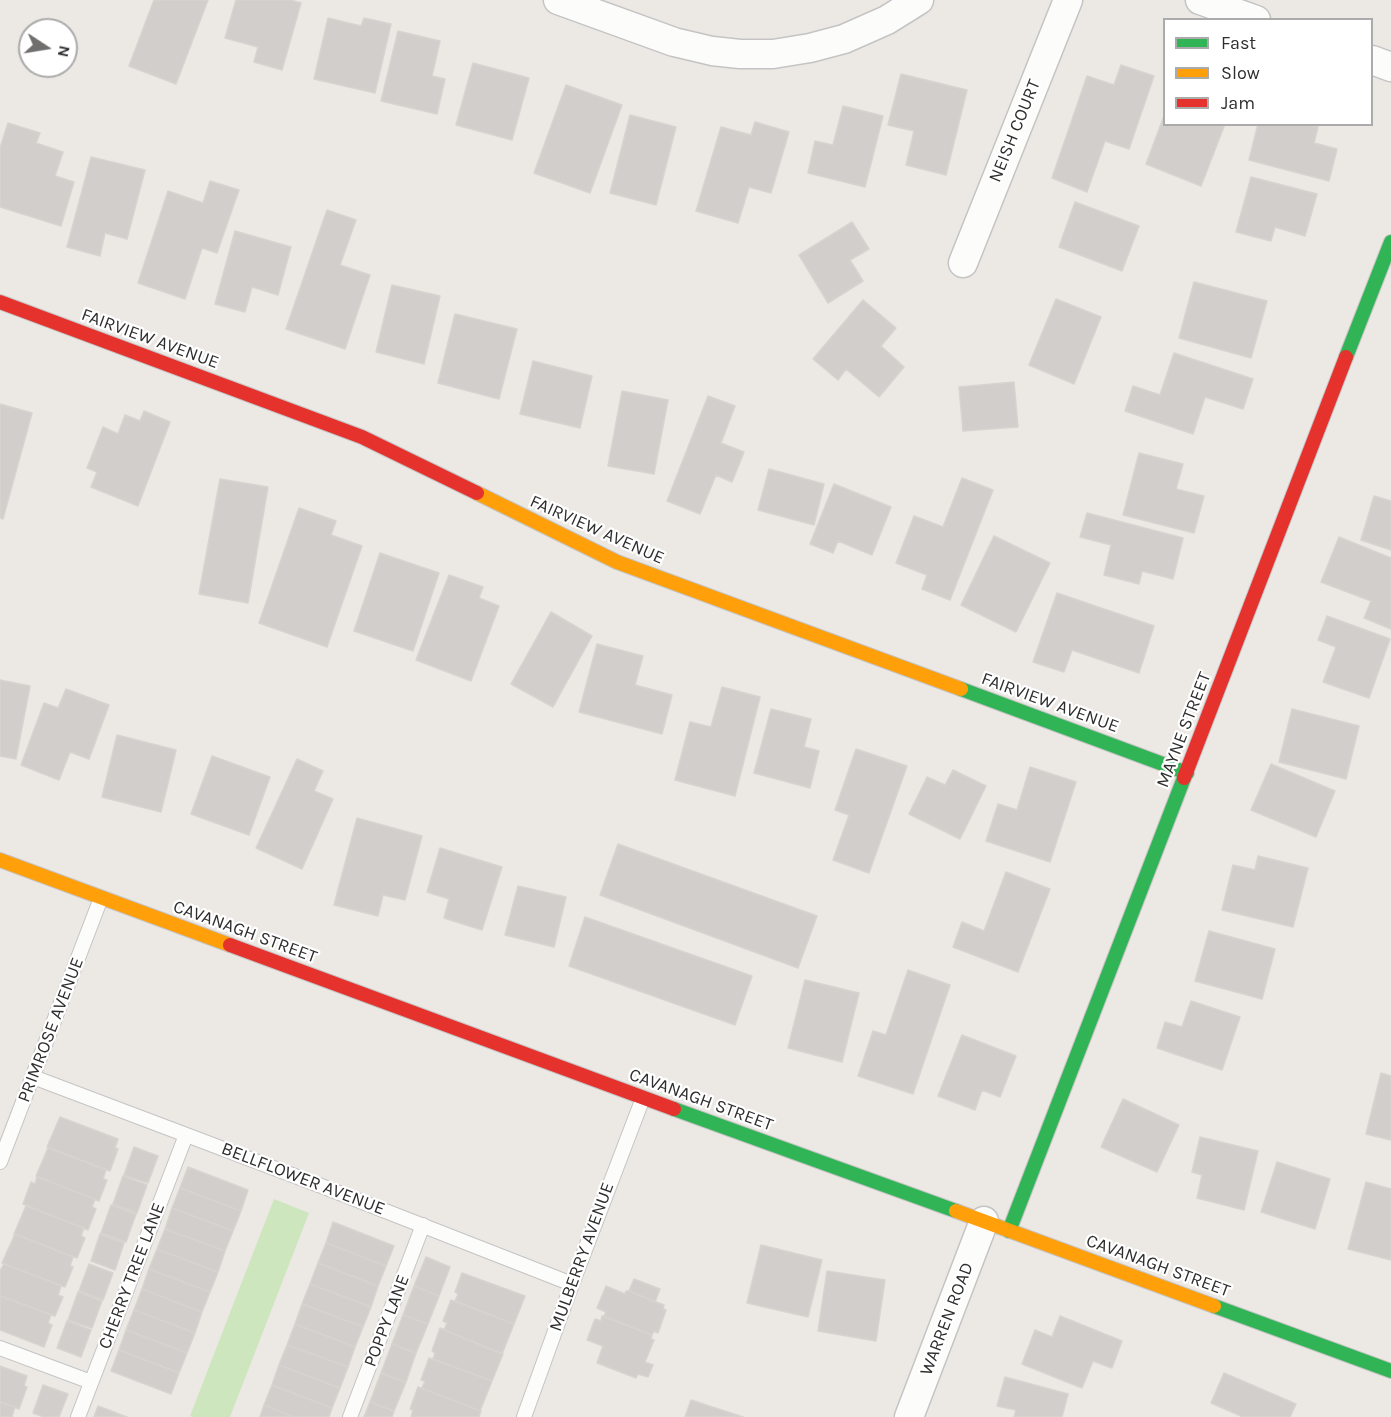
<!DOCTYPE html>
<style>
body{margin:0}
#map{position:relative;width:1391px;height:1417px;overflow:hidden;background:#ece8e4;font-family:Karla,sans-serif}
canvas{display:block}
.legend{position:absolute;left:1163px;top:18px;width:210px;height:108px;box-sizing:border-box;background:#fff;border:2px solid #ababab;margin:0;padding:8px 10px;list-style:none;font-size:18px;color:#2e2e2e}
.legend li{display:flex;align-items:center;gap:12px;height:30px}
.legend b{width:30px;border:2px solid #ababab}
.north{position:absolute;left:18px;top:18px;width:60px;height:60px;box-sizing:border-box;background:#fff;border:2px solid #ababab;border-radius:50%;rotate:102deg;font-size:16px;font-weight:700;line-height:24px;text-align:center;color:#2e2e2e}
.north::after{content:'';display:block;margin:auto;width:21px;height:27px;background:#706f6e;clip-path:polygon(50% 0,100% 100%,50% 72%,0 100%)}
</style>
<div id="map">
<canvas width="1391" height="1417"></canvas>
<ul class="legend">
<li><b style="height:8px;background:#30b455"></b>Fast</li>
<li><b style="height:8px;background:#ff9f0a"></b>Slow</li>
<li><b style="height:8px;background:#e5322d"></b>Jam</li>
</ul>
<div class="north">N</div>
</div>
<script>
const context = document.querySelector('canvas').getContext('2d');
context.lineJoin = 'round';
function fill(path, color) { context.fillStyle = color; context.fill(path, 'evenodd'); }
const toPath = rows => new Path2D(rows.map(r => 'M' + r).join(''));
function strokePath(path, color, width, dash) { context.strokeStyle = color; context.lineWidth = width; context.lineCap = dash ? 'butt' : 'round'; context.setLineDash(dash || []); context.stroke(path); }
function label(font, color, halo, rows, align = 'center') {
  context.font = font + ' Karla,sans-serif'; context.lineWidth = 4.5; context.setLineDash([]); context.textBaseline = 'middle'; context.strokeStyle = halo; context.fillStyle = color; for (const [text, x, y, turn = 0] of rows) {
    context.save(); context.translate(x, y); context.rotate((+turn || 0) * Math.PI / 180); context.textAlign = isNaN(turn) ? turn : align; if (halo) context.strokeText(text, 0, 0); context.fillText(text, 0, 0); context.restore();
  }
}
const green = toPath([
 [274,1199,309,1213,230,1417,193,1417,190,1416]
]);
const building = toPath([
 [154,0,208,0,176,84,129,66,154,0],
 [236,0,290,0,301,3,282,70,254,62,258,47,225,38,236,0],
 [328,18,361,26,364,18,391,24,375,93,314,79,328,18],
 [398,31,440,41,432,76,445,79,437,114,381,101,398,31],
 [473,63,529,78,512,140,456,125,473,63],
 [1121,65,1154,76,1129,149,1105,141,1087,192,1052,178,1087,76,1114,85,1121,65],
 [901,74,967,90,946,175,906,165,914,131,888,125,901,74],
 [566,85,622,105,590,193,534,173,566,85],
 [843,106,883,116,865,187,808,173,815,141,833,145,843,106],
 [630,115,676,127,656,205,610,193,630,115],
 [1164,116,1164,124,1225,124,1201,186,1146,164,1164,116],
 [755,122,789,132,771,193,749,187,738,223,696,211,721,127,751,135,755,122],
 [8,123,40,133,36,143,63,152,55,176,74,182,61,226,0,207,0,148,8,123],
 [1258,124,1308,124,1318,127,1314,143,1337,149,1329,181,1249,160,1258,124],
 [91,157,145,170,127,239,105,233,100,256,67,247,91,157],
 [1251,177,1317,194,1305,236,1275,227,1271,241,1236,232,1251,177],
 [210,181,239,190,217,253,202,248,185,299,138,283,168,191,203,203,210,181],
 [1075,202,1139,226,1122,271,1059,247,1075,202],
 [327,210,356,220,340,265,370,275,345,349,286,329,327,210],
 [852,222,869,249,850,260,863,281,828,303,799,255,852,222],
 [235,231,291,247,278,295,252,287,245,312,215,304,235,231],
 [1194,282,1267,301,1251,358,1179,338,1194,282],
 [392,285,440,296,424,364,376,352,392,285],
 [1056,299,1101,317,1074,384,1029,365,1056,299],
 [863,300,896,328,881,346,904,367,879,397,846,369,838,380,813,359,863,300],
 [455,314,517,329,499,399,438,383,455,314],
 [1174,353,1253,379,1243,409,1205,397,1193,434,1125,411,1133,386,1160,395,1174,353],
 [533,361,592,376,580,428,520,414,533,361],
 [1014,382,1018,427,963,431,959,387,1014,382],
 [622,391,668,400,654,474,608,466,622,391],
 [708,396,735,406,721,443,744,452,732,482,716,475,700,514,667,501,708,396],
 [0,404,32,413,3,519,0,518,0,404],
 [144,411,170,422,138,506,91,487,97,472,87,468,103,427,118,434,125,415,140,421,144,411],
 [1139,453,1183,464,1176,489,1204,496,1194,533,1123,515,1139,453],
 [769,469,824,484,814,525,758,510,769,469],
 [962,478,993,490,950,600,922,589,927,575,896,563,914,516,943,527,962,478],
 [220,479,268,487,248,603,199,594,220,479],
 [834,484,891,507,872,555,838,541,833,553,810,544,834,484],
 [1374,496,1391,501,1391,550,1361,540,1374,496],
 [299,508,336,521,331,535,362,546,327,647,259,623,299,508],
 [1087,513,1183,538,1173,579,1142,571,1139,584,1104,575,1111,545,1080,537,1087,513],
 [994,536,1050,563,1016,632,961,605,994,536],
 [1339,537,1391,558,1391,629,1364,618,1371,601,1321,582,1339,537],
 [380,553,439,573,413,651,354,631,380,553],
 [449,575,483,587,479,598,499,606,471,681,416,660,449,575],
 [1057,593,1154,626,1139,673,1072,650,1064,672,1033,662,1057,593],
 [551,612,592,636,553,707,511,684,551,612],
 [1327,616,1390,639,1369,698,1323,682,1336,647,1318,640,1327,616],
 [597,644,643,656,635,685,672,695,662,734,579,712,597,644],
 [0,680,30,686,16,759,0,756,0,680],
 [722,687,760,697,735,796,675,780,690,722,711,727,722,687],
 [66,689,109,705,89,759,70,752,59,780,21,765,44,703,58,708,66,689],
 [771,709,811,719,804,747,819,751,810,788,754,773,771,709],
 [1292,709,1359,726,1346,779,1279,762,1292,709],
 [117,735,176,750,161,812,102,797,117,735],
 [856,749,907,766,869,873,833,860,849,815,835,810,856,749],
 [212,756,270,777,249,835,191,814,212,756],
 [297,759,323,771,314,791,333,799,302,869,256,848,297,759],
 [1271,764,1335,791,1316,837,1251,810,1271,764],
 [1030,767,1076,782,1050,862,986,841,998,804,1017,810,1030,767],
 [953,770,986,786,960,839,909,814,927,777,945,785,953,770],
 [357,818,422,836,405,900,383,895,378,916,334,905,357,818],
 [618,844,817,916,798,968,600,895,618,844],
 [440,848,502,867,482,930,444,918,449,899,427,892,440,848],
 [1258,856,1308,868,1293,927,1222,910,1233,865,1255,870,1258,856],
 [1006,872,1050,889,1018,972,953,947,962,922,984,931,1006,872],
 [518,886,566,897,554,947,505,935,518,886],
 [585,917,752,976,735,1025,569,966,585,917],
 [1209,931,1275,949,1262,999,1195,981,1209,931],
 [908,970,950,985,913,1094,858,1076,873,1031,886,1035,908,970],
 [805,980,859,993,842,1062,788,1048,805,980],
 [1191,1001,1240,1017,1222,1070,1157,1048,1165,1022,1182,1027,1191,1001],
 [962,1035,1016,1056,1000,1097,982,1090,975,1110,938,1096,962,1035],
 [1381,1073,1391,1076,1391,1140,1366,1134,1381,1073],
 [1123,1099,1179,1125,1157,1172,1101,1147,1123,1099],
 [60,1117,118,1139,115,1148,118,1149,110,1171,47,1147,60,1117],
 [1200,1137,1258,1151,1244,1210,1197,1198,1202,1175,1192,1172,1200,1137],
 [134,1147,158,1156,148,1183,124,1175,134,1147],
 [48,1148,106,1170,103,1179,107,1180,99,1201,36,1176,48,1148],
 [1277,1162,1330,1179,1315,1229,1261,1212,1277,1162],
 [188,1167,248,1190,241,1211,180,1188,188,1167],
 [123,1176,147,1185,137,1213,113,1204,123,1176],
 [37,1177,95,1199,92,1207,96,1209,88,1230,23,1204,31,1182,35,1184,37,1177],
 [1366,1182,1391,1189,1391,1260,1348,1249,1366,1182],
 [180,1188,241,1211,233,1231,172,1208,180,1188],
 [111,1205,136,1214,126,1242,101,1233,111,1205],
 [26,1206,84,1228,81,1236,85,1238,77,1258,14,1234,26,1206],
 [172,1208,233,1231,225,1251,165,1229,172,1208],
 [333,1222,394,1246,386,1266,326,1243,333,1222],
 [165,1229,225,1251,218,1272,157,1249,165,1229],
 [15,1234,73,1257,70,1266,73,1267,65,1287,2,1263,15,1234],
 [100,1234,124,1243,115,1270,91,1261,100,1234],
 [326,1243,386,1266,378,1286,318,1263,326,1243],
 [761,1245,822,1260,808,1317,747,1303,761,1245],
 [157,1249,218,1272,210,1292,149,1269,157,1249],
 [426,1257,450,1267,439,1296,414,1286,426,1257],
 [318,1263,378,1286,371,1307,310,1284,318,1263],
 [4,1264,61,1286,58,1295,63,1297,55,1316,0,1296,0,1271,4,1264],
 [89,1264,113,1273,103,1300,79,1291,89,1264],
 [149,1269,210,1292,202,1312,142,1289,149,1269],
 [827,1271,885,1280,876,1341,818,1331,827,1271],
 [462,1273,525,1296,514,1324,455,1301,458,1294,455,1292,462,1273],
 [634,1279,660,1289,655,1302,629,1291,634,1279],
 [310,1284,371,1307,363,1327,302,1304,310,1284],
 [414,1286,439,1296,428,1324,403,1315,414,1286],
 [606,1286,625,1294,626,1291,629,1291,664,1305,663,1309,666,1310,658,1333,654,1331,652,1335,604,1316,606,1312,597,1308,606,1286],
 [142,1289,202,1312,195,1333,134,1310,142,1289],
 [78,1292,102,1301,92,1328,68,1320,78,1292],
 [0,1296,51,1315,48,1323,52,1325,44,1347,0,1330,0,1296],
 [451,1300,514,1324,502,1354,444,1330,447,1323,443,1321,451,1300],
 [302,1304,363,1327,355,1347,295,1324,302,1304],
 [134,1310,195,1333,187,1353,126,1330,134,1310],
 [403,1315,428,1324,416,1353,392,1344,403,1315],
 [602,1316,652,1335,651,1339,654,1340,645,1362,653,1365,648,1377,638,1374,636,1378,597,1363,603,1346,587,1340,595,1319,601,1321,602,1316],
 [1060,1316,1122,1341,1112,1368,1093,1361,1082,1388,1022,1364,1035,1330,1052,1337,1060,1316],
 [67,1321,91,1330,81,1357,57,1348,67,1321],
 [295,1324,355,1347,348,1367,287,1345,295,1324],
 [440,1328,503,1354,492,1381,433,1359,435,1353,432,1351,440,1328],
 [126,1330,187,1353,179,1373,119,1350,126,1330],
 [392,1344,416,1353,406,1382,381,1373,392,1344],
 [287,1345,348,1367,340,1388,279,1365,287,1345],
 [119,1350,179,1373,171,1394,111,1371,119,1350],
 [429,1358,492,1381,480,1411,422,1388,425,1381,421,1380,429,1358],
 [279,1365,340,1388,332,1408,272,1385,279,1365],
 [0,1366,27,1376,24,1386,27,1387,19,1409,0,1402,0,1366],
 [381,1373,406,1382,394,1411,370,1402,381,1373],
 [1224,1373,1296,1404,1290,1417,1243,1417,1211,1403,1224,1373],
 [1005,1377,1068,1394,1062,1417,1014,1417,1016,1410,997,1406,1005,1377],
 [43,1385,68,1394,59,1417,44,1417,33,1413,43,1385],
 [272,1385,332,1408,329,1417,294,1417,264,1405,272,1385],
 [418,1387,481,1411,479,1417,411,1417,413,1410,410,1409,418,1387],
 [691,1400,743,1417,685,1417,691,1400],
 [0,1402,15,1407,12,1416,13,1417,0,1417,0,1402],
 [370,1402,394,1411,392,1417,364,1417,370,1402],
 [264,1405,294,1417,260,1417,264,1405],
 [98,1406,127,1417,94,1417,98,1406]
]);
const lane = toPath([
 [33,1077,324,1187,572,1284],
 [0,1162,101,898],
 [0,1348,91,1382],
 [78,1417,186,1135],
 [350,1417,423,1225],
 [524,1417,572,1284,643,1098]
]);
const street = toPath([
 [558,0,674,42,712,51,740,54,773,54,810,48,844,39,887,20,919,0],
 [1200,0,1256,20],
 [1372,60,1391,67],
 [963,263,1068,0],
 [909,1417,984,1221]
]);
const fast = toPath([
 [1346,357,1391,242],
 [961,689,1187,773],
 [674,1109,956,1211],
 [1009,1231,1184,778],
 [1214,1306,1391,1371]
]);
const slow = toPath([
 [477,493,617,562,961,689],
 [0,860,230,945],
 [956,1211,1214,1306]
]);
const jam = toPath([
 [0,302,362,437,477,493],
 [1184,778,1346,357],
 [230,945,674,1109]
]);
const streetNames = [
 ["NEISH COURT",1015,131,-68],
 ["FAIRVIEW AVENUE",150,339,20],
 ["FAIRVIEW AVENUE",597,530,24],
 ["FAIRVIEW AVENUE",1050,703,20],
 ["MAYNE STREET",1184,730,-69],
 ["CAVANAGH STREET",245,932,20],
 ["PRIMROSE AVENUE",51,1030,-69],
 ["CAVANAGH STREET",701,1100,20],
 ["BELLFLOWER AVENUE",303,1179,21],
 ["MULBERRY AVENUE",582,1257,-70],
 ["CAVANAGH STREET",1158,1266,20],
 ["CHERRY TREE LANE",132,1276,-69],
 ["WARREN ROAD",947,1319,-69],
 ["POPPY LANE",387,1321,-69]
];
fill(green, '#cee6be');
fill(building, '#d1cecb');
strokePath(building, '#d7d4d0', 1.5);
strokePath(lane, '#c5c4c5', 16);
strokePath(street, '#c5c4c5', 31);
strokePath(fast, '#c5c4c5', 16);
strokePath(slow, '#c5c4c5', 16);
strokePath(jam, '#c5c4c5', 16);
strokePath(lane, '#fcfcfb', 14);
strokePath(street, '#fcfcfb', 28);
strokePath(fast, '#30b455', 14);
strokePath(slow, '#ff9f0a', 14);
strokePath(jam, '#e5322d', 14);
label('18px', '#2e2e2e', '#fff', streetNames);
</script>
